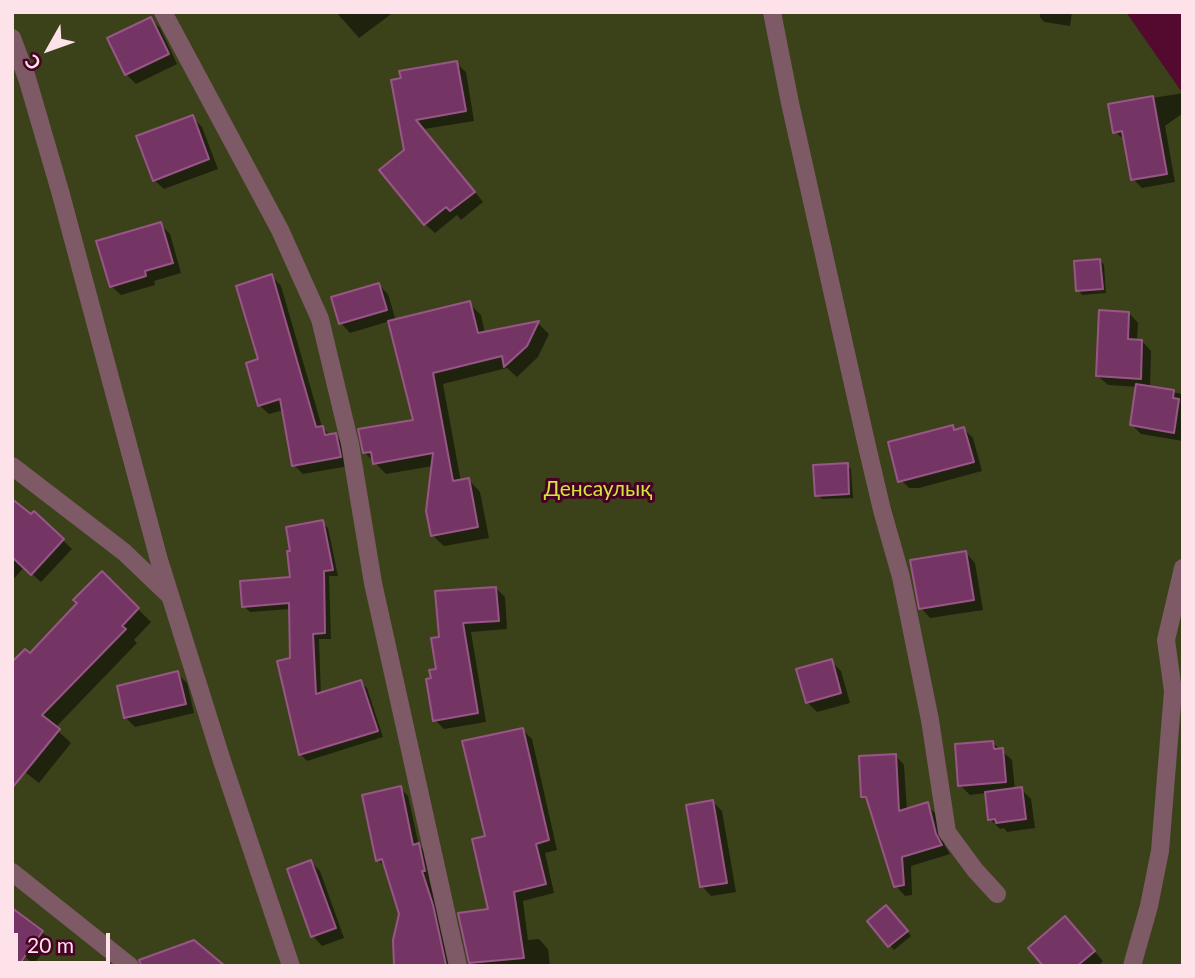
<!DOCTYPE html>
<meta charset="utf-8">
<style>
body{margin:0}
#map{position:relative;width:1195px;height:978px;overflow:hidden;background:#540a2e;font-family:Lato,sans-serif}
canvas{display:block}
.frame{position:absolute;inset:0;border:14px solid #fee2ea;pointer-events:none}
.north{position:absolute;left:14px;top:14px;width:70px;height:70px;-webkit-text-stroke:5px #480024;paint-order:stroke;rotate:230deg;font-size:19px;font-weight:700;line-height:28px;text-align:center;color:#fee2ea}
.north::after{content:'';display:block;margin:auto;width:24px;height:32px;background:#fee2ea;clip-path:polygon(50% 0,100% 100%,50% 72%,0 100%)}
.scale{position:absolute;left:14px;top:933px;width:96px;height:32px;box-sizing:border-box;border:4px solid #fee2ea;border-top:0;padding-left:9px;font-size:21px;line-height:24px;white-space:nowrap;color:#fee2ea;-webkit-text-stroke:5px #480024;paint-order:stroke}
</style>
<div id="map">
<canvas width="1195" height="978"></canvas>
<div class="frame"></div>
<div class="north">С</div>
<div class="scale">20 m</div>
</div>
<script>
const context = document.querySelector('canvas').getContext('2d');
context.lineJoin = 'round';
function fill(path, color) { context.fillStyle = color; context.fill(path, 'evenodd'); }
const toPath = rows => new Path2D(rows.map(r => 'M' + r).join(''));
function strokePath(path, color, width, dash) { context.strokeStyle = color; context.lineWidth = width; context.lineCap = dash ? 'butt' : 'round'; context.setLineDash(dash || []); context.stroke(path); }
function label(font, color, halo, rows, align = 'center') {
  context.font = font + ' Lato,sans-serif'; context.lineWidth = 6; context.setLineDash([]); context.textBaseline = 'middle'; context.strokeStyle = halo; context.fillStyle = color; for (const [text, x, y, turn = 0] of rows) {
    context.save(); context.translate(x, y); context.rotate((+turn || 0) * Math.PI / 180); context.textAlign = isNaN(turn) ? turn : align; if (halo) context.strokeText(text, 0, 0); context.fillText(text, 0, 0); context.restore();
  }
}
const green = toPath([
 [12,12,1126,12,1183,94,1183,966,12,966]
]);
const shadow = toPath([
 [336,12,394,12,359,38],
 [1040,12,1072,12,1070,26,1044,22,1040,17],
 [151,19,160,28,177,64,136,84,126,74,110,39],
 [456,63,466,72,474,121,424,129,483,202,461,220,457,215,435,233,425,224,406,151,393,82],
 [1183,93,1183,113,1165,126,1175,182,1142,188,1133,179,1126,141,1115,132,1110,105],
 [192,117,202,127,218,169,164,189,154,180],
 [160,224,170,234,181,273,154,281,155,285,121,295,111,286],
 [1100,260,1104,265,1106,293,1082,295,1078,290],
 [272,276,281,286,322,427,331,436,335,435,345,445,349,466,303,474,294,465,284,410,269,414,259,405,261,360],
 [379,285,388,294,396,321,469,303,481,315,485,333,538,323,549,334,538,357,517,377,507,368,443,384,461,482,469,480,480,492,489,538,444,546,432,535,433,466,386,474,365,453,415,421,390,321,350,333,341,323],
 [1129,313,1138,323,1137,341,1142,341,1151,351,1150,388,1183,394,1183,441,1141,434,1132,425,1138,387,1108,385,1098,376],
 [952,427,956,431,964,429,973,438,982,471,919,488,909,488,899,478],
 [847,465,851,469,853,498,822,499,817,495],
 [12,501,31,517,34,513,72,549,41,582,24,567,12,581],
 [322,522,328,528,338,576,329,576,331,639,319,639,321,695,360,682,367,688,383,737,307,761,301,755,279,662,291,659,291,609,250,612,244,606,292,579],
 [966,553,975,563,983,610,930,618,921,608],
 [102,573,151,622,134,640,137,643,55,728,71,743,39,783,12,762,80,603],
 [496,588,505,597,507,629,471,632,486,722,444,729,435,720,433,679,438,670,440,638],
 [831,661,841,671,850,703,817,712,807,702],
 [177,673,187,683,194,713,135,727,126,718],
 [522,729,532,739,557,850,545,853,554,893,523,901,528,940,539,939,548,949,550,966,474,966,471,963,490,911,487,837],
 [993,743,1012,760,1015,790,1021,789,1031,799,1035,828,1007,832,1004,828,1000,829,990,819,986,793,970,795,960,785],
 [895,755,904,765,907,810,929,807,938,816,945,846,950,854,911,866,912,895,905,896,896,886,870,803,863,796],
 [400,788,408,796,419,846,427,853,432,879,429,879,440,914,452,966,396,966,401,914,386,868,378,860],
 [713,802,722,811,736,892,711,896,702,886],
 [311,862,320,871,344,938,322,946,313,936,289,870],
 [891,911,911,936,894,950,869,921],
 [1074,928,1103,961,1098,966,1045,966],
 [42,932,51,941,34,964,12,947]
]);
const building = toPath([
 [151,17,169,54,125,75,107,38,151,17],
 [457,61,466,111,416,120,475,192,450,211,446,207,424,225,379,170,404,150,391,80,401,78,399,71,457,61],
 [1153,96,1167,174,1131,180,1122,131,1113,133,1108,104,1153,96],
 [193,115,209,159,153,181,136,136,193,115],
 [161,222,173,263,145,271,146,276,110,287,96,241,161,222],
 [1100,259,1103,289,1076,291,1074,261,1100,259],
 [272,274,316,427,323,426,325,435,336,433,341,457,292,466,280,399,258,406,246,363,258,359,236,286,272,274],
 [379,283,387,310,339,324,331,297,379,283],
 [470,301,478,333,539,321,527,346,504,367,502,356,433,373,453,481,469,478,478,527,431,536,426,511,433,453,373,464,371,452,363,453,358,429,413,420,388,321,470,301],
 [1099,310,1129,312,1128,339,1142,340,1141,379,1096,376,1099,310],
 [1136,384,1174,390,1173,398,1179,399,1174,433,1130,425,1136,384],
 [953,425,954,430,964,427,974,462,898,482,888,442,953,425],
 [848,463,849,494,815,496,813,465,848,463],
 [12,499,31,514,34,511,64,539,31,575,12,557,12,499],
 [323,520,333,570,324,571,325,633,313,634,316,694,361,680,378,731,299,755,277,661,290,658,289,603,242,607,240,581,290,577,287,551,290,551,286,527,323,520],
 [966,551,974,600,919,609,910,560,966,551],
 [102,571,139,608,122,626,126,629,42,715,60,729,12,788,12,662,25,649,30,653,77,603,73,600,102,571],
 [496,587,499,621,463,623,478,713,433,721,426,679,431,678,429,670,436,669,431,638,439,637,435,591,496,587],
 [832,659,841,693,806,703,796,669,832,659],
 [178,671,186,704,124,718,117,686,178,671],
 [523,728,549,840,536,844,546,884,514,892,524,958,469,963,458,913,488,909,472,839,485,836,462,741,523,728],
 [993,741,994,749,1003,748,1006,782,958,786,955,744,993,741],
 [896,754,899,811,928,802,936,834,942,845,902,857,904,885,894,887,866,797,861,797,859,756,896,754],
 [401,786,413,845,419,843,425,871,422,871,433,905,446,965,394,966,393,940,399,914,382,859,376,861,362,795,401,786],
 [1022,787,1026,819,996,823,995,819,988,820,985,792,1022,787],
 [713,800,727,883,700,887,686,805,713,800],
 [311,860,336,928,311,937,287,869,311,860],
 [886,905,908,931,888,947,867,921,886,905],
 [12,908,43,931,18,966,12,966,12,908],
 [1065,916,1095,951,1077,966,1043,966,1028,948,1065,916],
 [194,940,225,966,141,966,139,960,194,940]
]);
const minor = toPath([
 [163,12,280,230,320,319,350,444,373,583,458,966],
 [772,12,790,103,866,442,882,510,901,577,930,720,947,832,975,870,997,894],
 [12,38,27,78,60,191,159,560,222,761,291,966],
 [12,466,124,552,169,595],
 [12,872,130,966],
 [1132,966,1149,906,1160,851,1173,691,1166,640,1183,568]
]);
const parkNames = [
 ["Денсаулық",598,489]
];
fill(green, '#3b421a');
fill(shadow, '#0007');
fill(building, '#743565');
strokePath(building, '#985687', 2);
strokePath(minor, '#7d5a66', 18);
label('21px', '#cfe63d', '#480024', parkNames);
</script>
